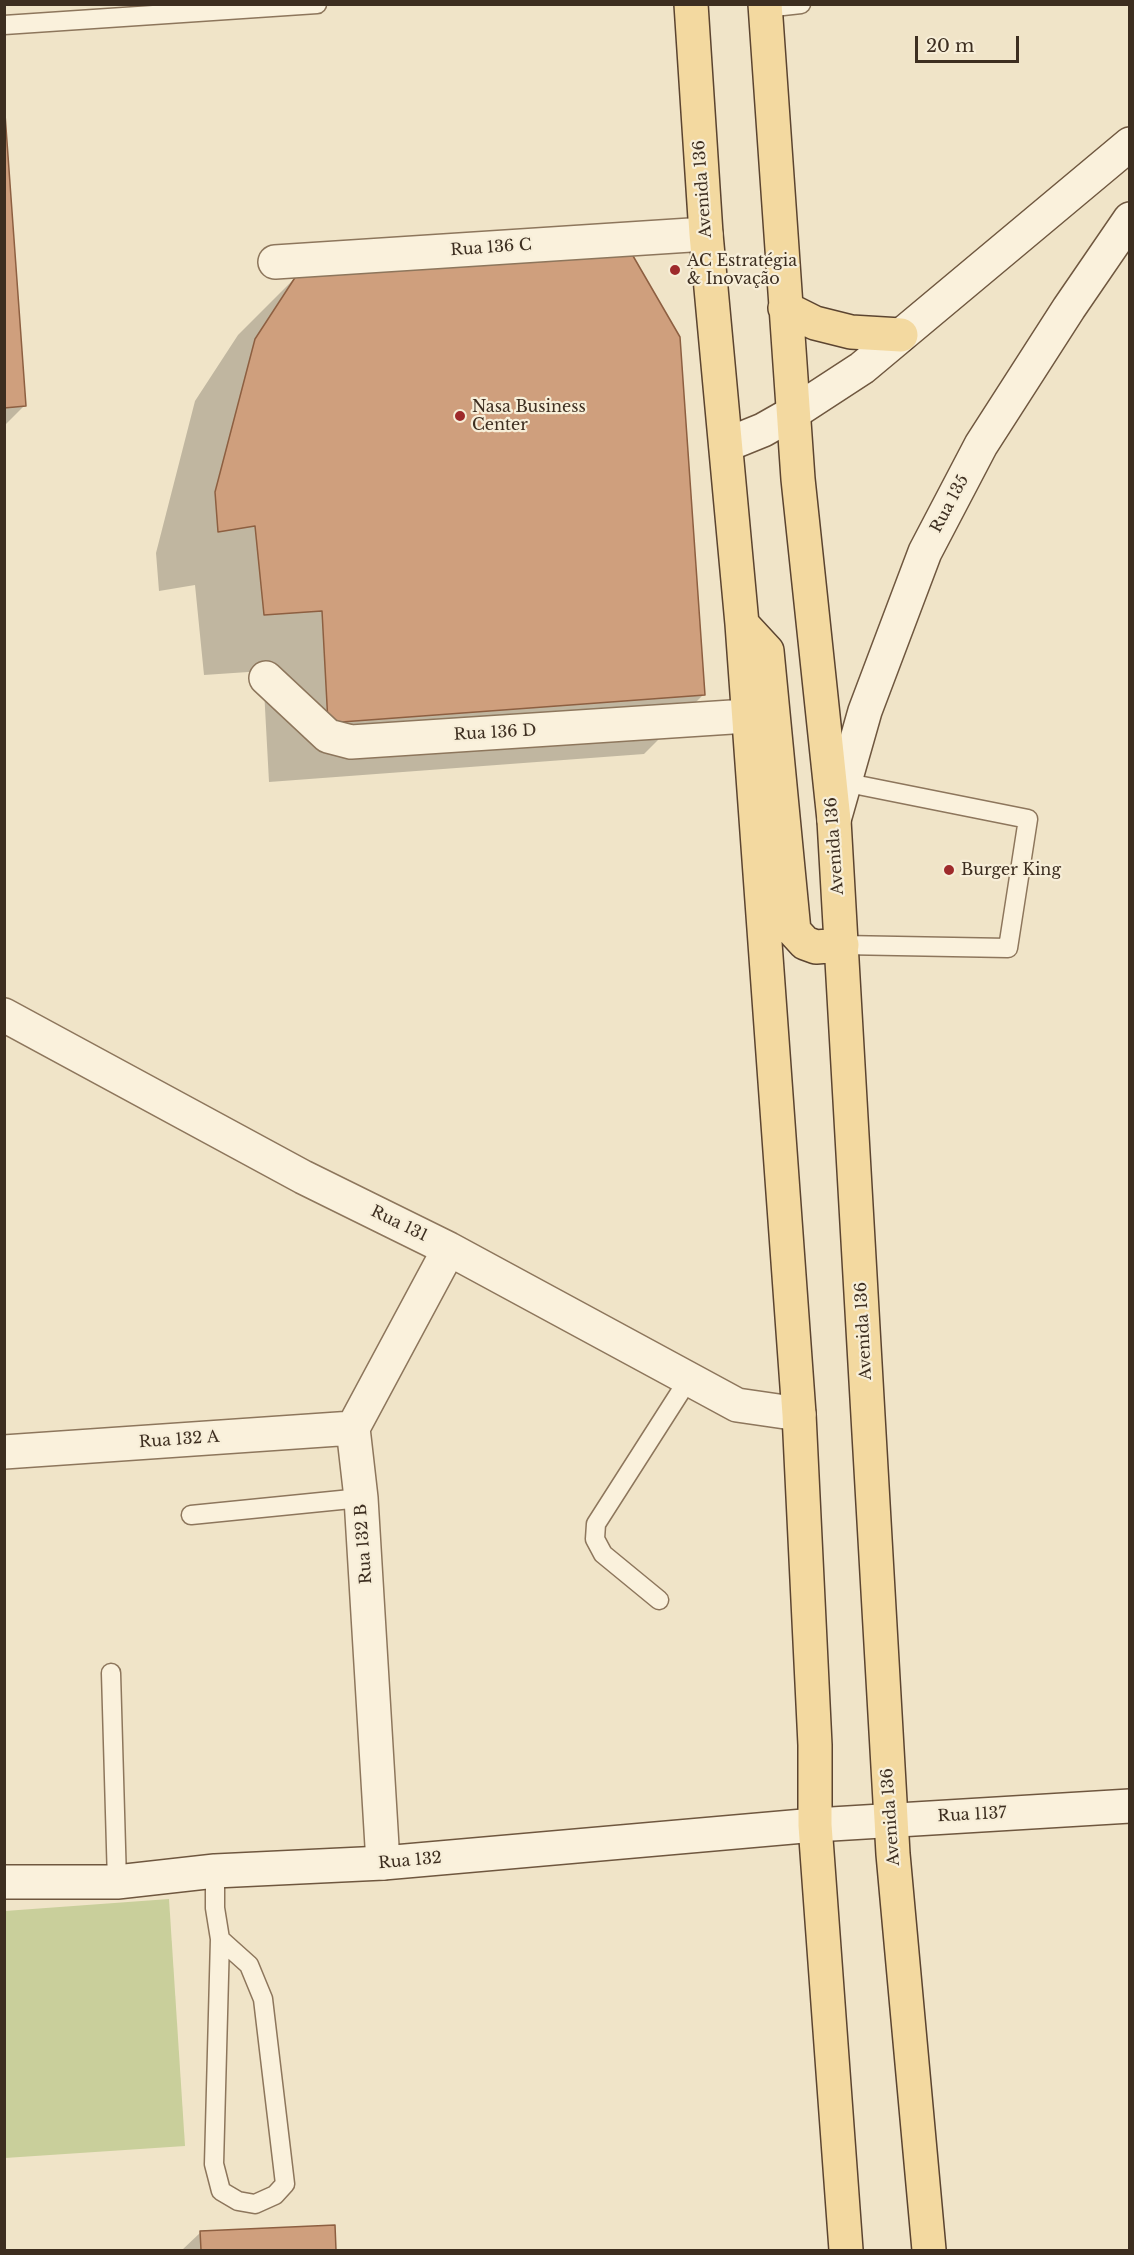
<!DOCTYPE html>
<meta charset="utf-8">
<style>
body{margin:0}
#map{position:relative;width:1134px;height:2255px;overflow:hidden;background:#f0e4c8;font-family:"Libre Baskerville",serif}
canvas{display:block}
.frame{position:absolute;inset:0;border:6px solid #3d2e20;pointer-events:none}
.scale{position:absolute;left:915px;top:36px;width:104px;height:27px;box-sizing:border-box;border:3px solid #3d2e20;border-top:0;padding-left:8px;font-size:18px;line-height:21px;white-space:nowrap;color:#3d2e20;-webkit-text-stroke:4px #f7eed8;paint-order:stroke}
</style>
<div id="map">
<canvas width="1134" height="2255"></canvas>
<div class="frame"></div>
<div class="scale">20 m</div>
</div>
<script>
const context = document.querySelector('canvas').getContext('2d');
context.lineJoin = 'round';
function fill(path, color) { context.fillStyle = color; context.fill(path, 'evenodd'); }
const toPath = rows => new Path2D(rows.map(r => 'M' + r).join(''));
function strokePath(path, color, width, dash) { context.strokeStyle = color; context.lineWidth = width; context.lineCap = dash ? 'butt' : 'round'; context.setLineDash(dash || []); context.stroke(path); }
function label(font, color, halo, rows, align = 'center') {
  context.font = font + ' "Libre Baskerville",serif'; context.lineWidth = 4.5; context.setLineDash([]); context.textBaseline = 'middle'; context.strokeStyle = halo; context.fillStyle = color; for (const [text, x, y, turn = 0] of rows) {
    context.save(); context.translate(x, y); context.rotate((+turn || 0) * Math.PI / 180); context.textAlign = isNaN(turn) ? turn : align; if (halo) context.strokeText(text, 0, 0); context.fillText(text, 0, 0); context.restore();
  }
}
const green = toPath([
 [169,1899,185,2146,5,2158,5,1911]
]);
const shadow = toPath([
 [4,121,25,405,4,426],
 [298,275,704,694,644,754,269,782,263,671,204,675,195,585,159,591,156,553,195,401,238,335],
 [333,2226,334,2250,182,2250,201,2232]
]);
const building = toPath([
 [4,100,26,406,4,408,4,100],
 [629,249,680,337,705,695,328,723,322,611,264,615,255,526,218,532,215,492,255,339,298,273,629,249],
 [335,2225,336,2250,201,2250,200,2231,335,2225]
]);
const lane = toPath([
 [765,8,801,4],
 [4,25,317,4],
 [838,781,1028,819,1008,948,842,945],
 [191,1515,361,1498],
 [659,1600,603,1554,595,1539,596,1524,688,1380],
 [111,1673,117,1882],
 [215,1871,215,1908,220,1939,214,2164,221,2191,238,2201,255,2204,275,2195,285,2184,263,1999,249,1965,220,1939]
]);
const street = toPath([
 [275,262,706,234],
 [266,678,328,736,351,742,747,716],
 [4,1015,303,1177,449,1249,737,1405,799,1414],
 [4,1452,353,1428],
 [383,1863,361,1498,353,1428,449,1249]
]);
const secondary = toPath([
 [726,445,763,430,793,413,862,368,1130,144],
 [834,820,865,711,925,552,981,445,1069,308,1130,219],
 [4,1882,117,1882,215,1871,383,1863,815,1825,1130,1806]
]);
const primary = toPath([
 [691,4,706,234,742,624,799,1414,815,1745,815,1825,846,2250],
 [765,4,798,479,834,820,893,1854,929,2250],
 [785,308,815,323,851,332,901,335],
 [742,624,767,651,794,931,805,943,816,947,842,945]
]);
const markers = [
 [675,270,6,"#9e2a2b"],
 [460,416,6,"#9e2a2b"],
 [949,870,6,"#9e2a2b"]
];
const streetNames = [
 ["Avenida 136",703,189,-94],
 ["Rua 136 C",491,248,-4],
 ["Rua 135",950,504,-62],
 ["Rua 136 D",495,733,-3],
 ["Avenida 136",835,846,-94],
 ["Rua 131",399,1224,26],
 ["Avenida 136",864,1331,-93],
 ["Rua 132 A",179,1440,-4],
 ["Rua 132 B",364,1544,-94],
 ["Rua 1137",972,1815,-3],
 ["Avenida 136",891,1817,-94],
 ["Rua 132",410,1861,-5]
];
const poiNames = [
 ["AC Estratégia",687,261],
 ["& Inovação",687,279],
 ["Nasa Business",472,407],
 ["Center",472,425],
 ["Burger King",961,870]
];
fill(green, '#c9cf9b');
fill(shadow, '#0003');
fill(building, '#cf9f7d');
strokePath(building, '#8d5f41', 1.5);
strokePath(lane, '#8d765c', 21);
strokePath(street, '#8d765c', 36);
strokePath(secondary, '#6f573f', 36);
strokePath(primary, '#5b4430', 36);
strokePath(lane, '#faf1dc', 18);
strokePath(street, '#faf1dc', 33);
strokePath(secondary, '#faf1dc', 33);
strokePath(primary, '#f3d9a0', 33);
for (const [x, y, r, color] of markers) { const dot = new Path2D(); dot.arc(x, y, r, 0, 2 * Math.PI); context.fillStyle = color; context.fill(dot); strokePath(dot, '#f7eed8', 2); }
label('16px', '#3d2e20', '#f7eed8', streetNames);
label('16px', '#3d2e20', '#f7eed8', poiNames, 'left');
</script>
